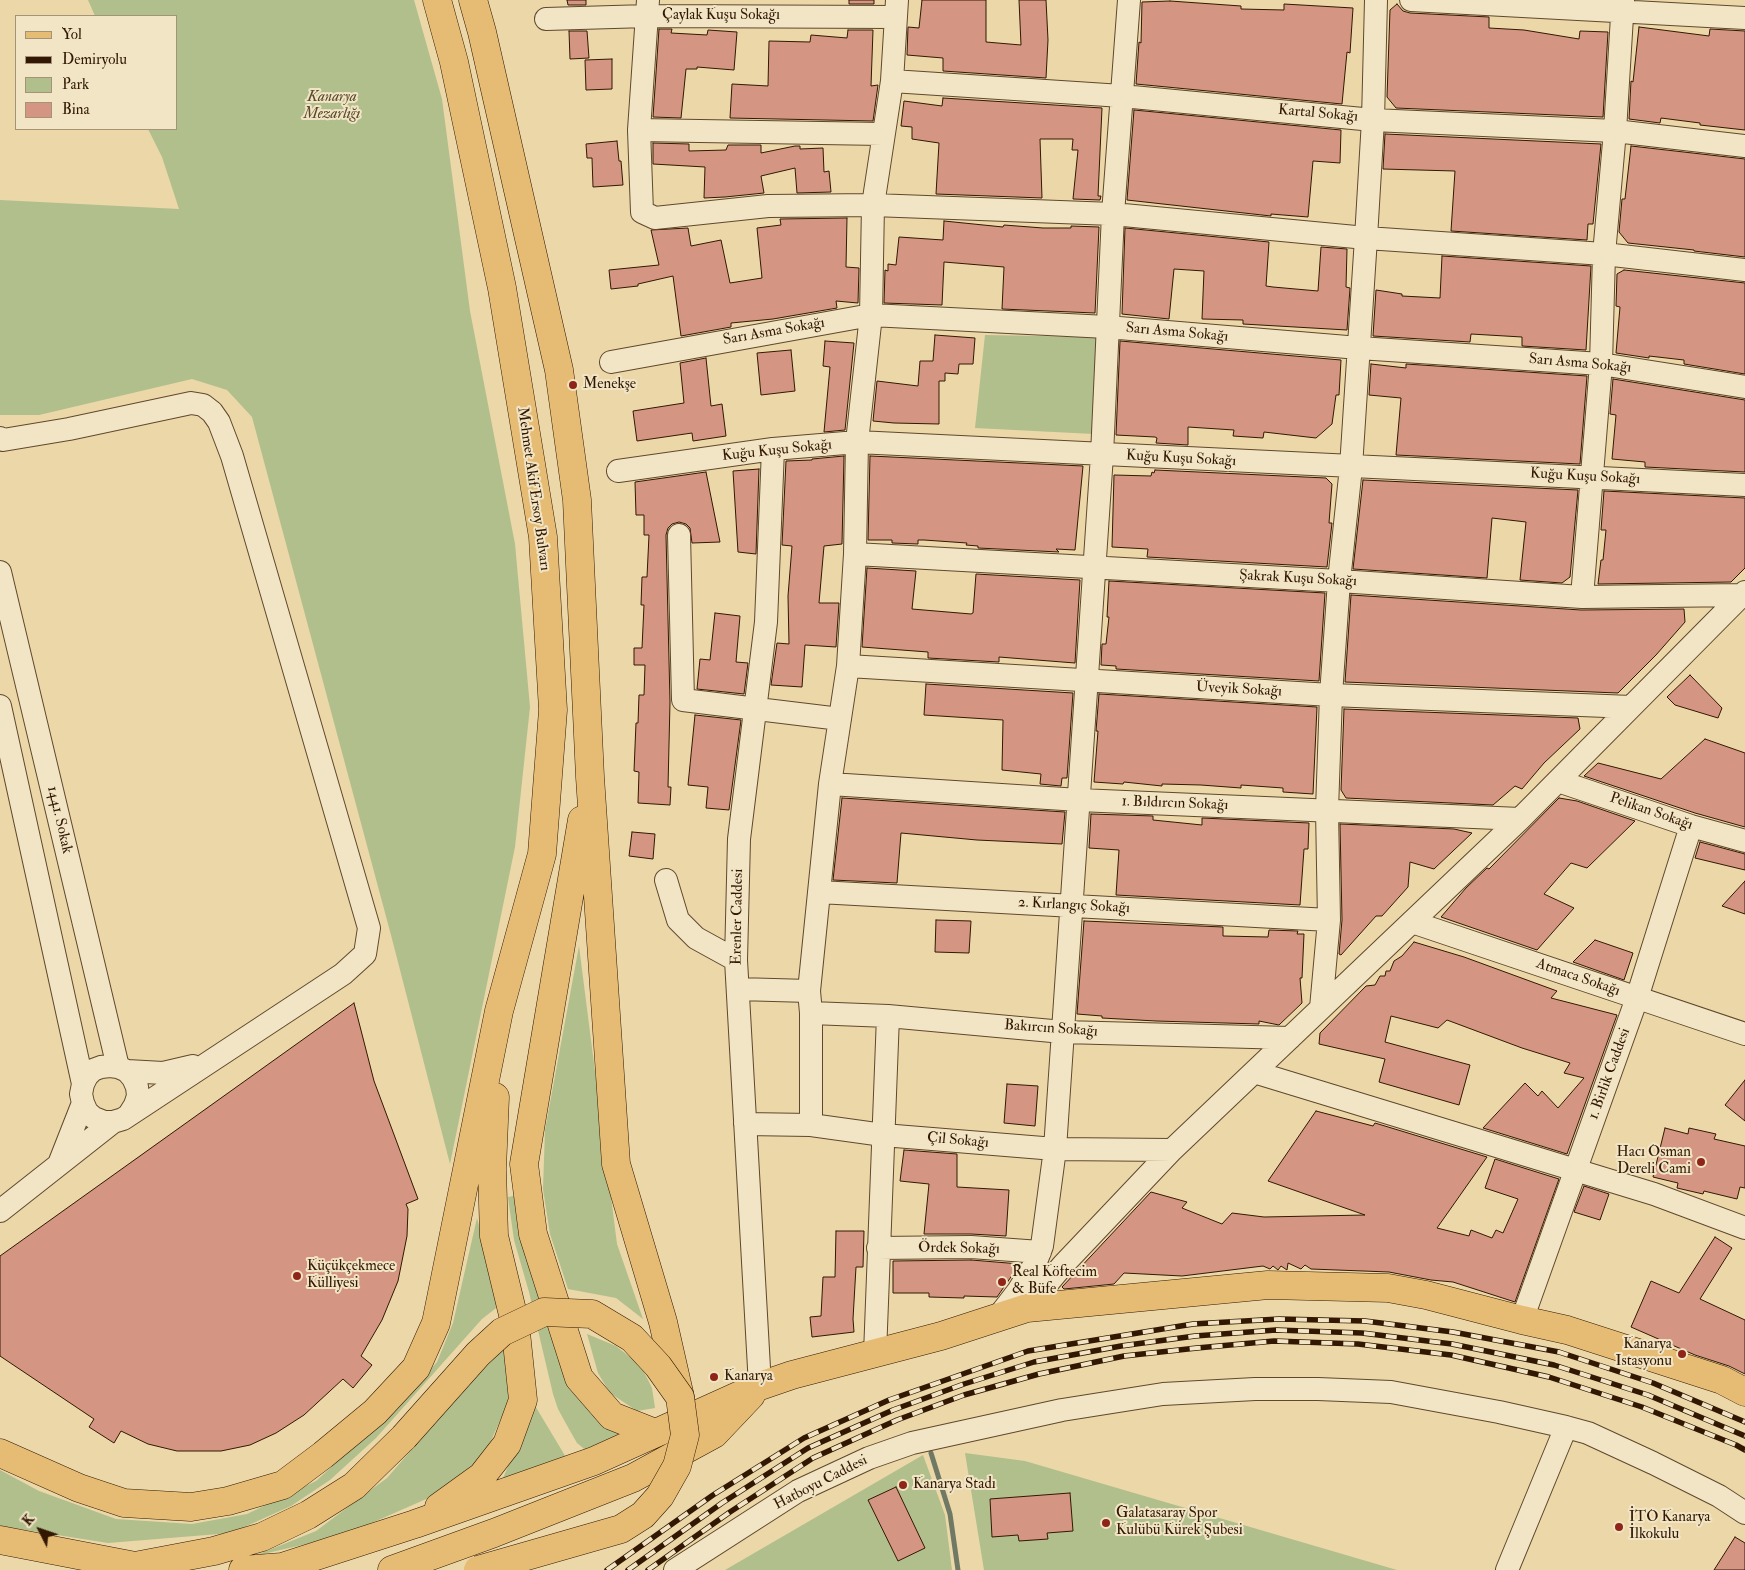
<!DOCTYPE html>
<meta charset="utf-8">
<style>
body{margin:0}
#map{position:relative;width:1745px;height:1570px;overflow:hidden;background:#ebd7a8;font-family:"IM FELL Double Pica",serif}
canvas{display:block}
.legend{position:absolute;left:15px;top:15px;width:162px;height:115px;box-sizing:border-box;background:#f2e5c6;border:1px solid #a59378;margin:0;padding:6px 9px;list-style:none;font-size:15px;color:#321802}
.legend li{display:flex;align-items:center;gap:10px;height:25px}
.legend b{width:25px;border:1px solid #a59378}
.north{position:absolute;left:15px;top:1505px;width:50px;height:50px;-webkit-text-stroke:4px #f2e5c6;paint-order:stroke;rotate:311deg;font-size:14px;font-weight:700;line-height:20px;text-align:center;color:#321802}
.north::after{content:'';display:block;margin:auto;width:18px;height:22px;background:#321802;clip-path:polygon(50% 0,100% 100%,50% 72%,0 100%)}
</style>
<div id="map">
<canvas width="1745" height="1570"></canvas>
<ul class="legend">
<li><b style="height:6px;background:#e6bc74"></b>Yol</li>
<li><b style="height:6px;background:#321802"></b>Demiryolu</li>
<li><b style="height:14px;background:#b1bf8c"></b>Park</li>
<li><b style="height:14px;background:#d49682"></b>Bina</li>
</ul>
<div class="north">K</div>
</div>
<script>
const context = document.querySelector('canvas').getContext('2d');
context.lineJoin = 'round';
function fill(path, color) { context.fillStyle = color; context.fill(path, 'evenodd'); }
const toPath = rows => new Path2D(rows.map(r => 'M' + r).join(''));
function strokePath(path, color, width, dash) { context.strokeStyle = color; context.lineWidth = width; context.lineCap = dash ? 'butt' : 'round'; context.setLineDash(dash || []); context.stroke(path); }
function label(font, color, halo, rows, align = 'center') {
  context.font = font + ' "IM FELL Double Pica",serif'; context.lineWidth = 4; context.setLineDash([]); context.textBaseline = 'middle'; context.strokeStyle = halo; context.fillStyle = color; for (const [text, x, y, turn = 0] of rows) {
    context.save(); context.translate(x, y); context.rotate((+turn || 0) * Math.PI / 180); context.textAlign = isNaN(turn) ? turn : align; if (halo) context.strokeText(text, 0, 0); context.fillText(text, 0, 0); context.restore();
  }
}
const green = toPath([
 [88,0,414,0,442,99,470,311,515,544,530,707,515,847,450,1164,391,935,252,417,227,390,192,379,39,415,0,415,0,200,179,209,162,157,148,129,176,129,176,16,95,16],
 [985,335,1097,337,1094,434,975,428],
 [579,946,617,1244,643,1319,616,1298,568,1289,550,1234,543,1189,545,1130],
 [514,1196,541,1291,630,1435,588,1452,577,1443,569,1429,558,1409,553,1394,529,1292,514,1240,508,1197],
 [477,1218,500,1305,482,1319,376,1438,330,1480,291,1506,231,1533,108,1543,0,1526,0,1470,39,1491,116,1519,192,1524,247,1514,316,1481,398,1406,437,1362,453,1323],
 [587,1334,616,1346,641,1366,652,1388,655,1408,637,1411,610,1393,598,1373],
 [510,1341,508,1403,485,1454,449,1489,342,1536,254,1556,316,1531,387,1478,454,1401],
 [534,1404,567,1459,501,1483],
 [965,1453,1025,1461,1397,1570,984,1570],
 [923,1455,945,1515,952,1570,725,1570]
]);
const stream = toPath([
 [931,1453,950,1514,958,1570]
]);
const building = toPath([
 [567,0,586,0,586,5,568,5,567,0],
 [849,0,874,0,874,4,849,4,849,0],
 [922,0,986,0,986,42,1021,45,1019,0,1046,0,1048,40,1046,78,943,71,943,58,907,55,908,27,919,28,922,0],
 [1170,1,1241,6,1241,9,1284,10,1284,4,1353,8,1350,53,1347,52,1342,104,1136,84,1139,42,1141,43,1142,2,1170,1],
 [1397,4,1403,11,1410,13,1489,17,1489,28,1524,30,1579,39,1580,31,1608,32,1603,117,1396,108,1387,97,1390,10,1397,4],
 [1639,27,1709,36,1710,29,1745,31,1745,130,1700,125,1700,123,1661,118,1660,123,1629,119,1631,81,1633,82,1639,27],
 [659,29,672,29,671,33,707,35,708,30,737,32,734,70,697,67,697,69,686,69,681,118,653,117,659,29],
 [848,30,873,30,871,86,878,85,873,121,730,118,732,84,768,86,769,41,810,42,811,35,847,38,848,30],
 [569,31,587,31,589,58,570,59,569,31],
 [612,59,612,89,586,90,585,60,612,59],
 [943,98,1102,108,1098,196,1101,196,1100,200,1073,199,1078,150,1072,150,1073,139,1040,139,1042,198,936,194,939,143,912,139,912,127,901,126,904,101,942,106,943,98],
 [1134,110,1341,130,1340,163,1313,161,1308,217,1271,214,1271,216,1127,200,1134,110],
 [1385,134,1601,144,1593,224,1588,224,1587,240,1451,231,1455,171,1383,169,1385,134],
 [617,141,619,161,621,161,623,185,593,187,592,158,587,158,586,144,617,141],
 [653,143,689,144,689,151,726,150,728,145,761,145,761,153,795,146,800,146,800,149,823,148,824,172,829,171,831,192,797,193,795,168,761,176,764,193,725,197,704,198,705,167,653,164,653,143],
 [1631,146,1745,159,1745,257,1694,251,1694,250,1628,243,1619,232,1622,199,1625,199,1631,146],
 [847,218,846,267,859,268,858,303,836,301,837,308,773,319,731,323,731,327,681,336,673,276,638,284,638,286,611,289,609,270,659,265,651,230,688,228,691,246,721,240,730,283,762,278,757,228,781,225,780,219,847,218],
 [944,221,1003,227,1004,225,1043,228,1071,228,1071,226,1099,227,1095,313,1002,309,1004,267,944,262,942,305,884,303,885,270,888,271,888,264,896,265,899,237,943,240,944,221],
 [1125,228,1269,242,1266,286,1273,287,1318,291,1321,247,1347,249,1346,287,1350,288,1347,330,1243,324,1243,320,1202,319,1204,271,1174,269,1169,319,1122,314,1125,228],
 [1442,256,1591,266,1586,350,1522,346,1522,337,1471,334,1470,342,1373,336,1376,290,1402,294,1402,296,1440,298,1442,256],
 [1624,270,1745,283,1745,374,1684,364,1684,360,1649,356,1649,358,1616,353,1620,307,1616,306,1617,274,1624,270],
 [935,335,975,338,973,364,959,364,958,374,945,373,945,381,939,381,939,424,894,423,873,421,877,381,918,386,920,361,933,361,935,335],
 [825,341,854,343,845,430,824,432,830,367,823,366,825,341],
 [1120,341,1341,360,1339,395,1336,395,1332,424,1316,438,1264,432,1263,438,1233,436,1234,430,1188,427,1188,445,1156,443,1157,438,1155,437,1116,435,1120,341],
 [791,350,795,391,761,395,757,353,791,350],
 [706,358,711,406,722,404,726,436,693,441,692,433,637,441,633,411,684,403,680,363,706,358],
 [1371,364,1406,368,1406,364,1587,376,1580,464,1396,455,1401,398,1369,395,1371,364],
 [1613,379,1745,400,1745,472,1645,467,1645,462,1612,459,1616,415,1610,414,1613,379],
 [844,456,842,544,824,546,819,603,839,603,836,647,805,645,802,687,771,685,777,643,789,644,788,596,792,546,782,545,786,461,812,460,812,459,844,456],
 [870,456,1083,466,1075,550,1056,549,1059,552,978,548,978,546,966,545,967,543,924,540,918,540,918,544,892,543,892,540,868,540,870,456],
 [759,469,756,554,738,552,733,471,759,469],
 [1155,470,1326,478,1332,484,1329,523,1332,523,1327,567,1147,557,1148,549,1112,547,1114,475,1151,476,1152,472,1154,473,1155,470],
 [706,472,720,542,692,543,690,528,686,524,679,522,672,524,668,528,666,535,670,702,668,787,671,787,670,805,638,803,639,772,634,771,636,723,638,723,639,695,644,695,645,665,634,665,634,648,642,648,644,605,641,605,642,577,647,577,649,535,644,535,644,515,636,515,635,482,706,472],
 [1363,480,1578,490,1570,577,1562,583,1520,580,1526,522,1492,518,1487,578,1353,569,1363,480],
 [1604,491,1745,498,1745,568,1731,582,1598,584,1601,560,1603,560,1606,530,1601,530,1604,491],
 [867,568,916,571,912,609,971,614,973,613,976,574,1080,580,1075,663,999,657,999,662,928,658,928,652,862,647,867,568],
 [1109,581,1325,593,1319,681,1116,669,1116,666,1101,665,1102,644,1106,644,1109,617,1107,617,1109,581],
 [1351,595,1581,610,1684,609,1685,622,1656,655,1618,693,1345,682,1351,595],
 [715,613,740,616,736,662,748,663,744,694,697,689,700,659,710,660,715,613],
 [1690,675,1722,708,1718,718,1675,705,1667,697,1690,675],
 [926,684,1073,693,1067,778,1062,778,1061,786,1040,784,1041,774,1002,770,1003,720,924,715,926,684],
 [1099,694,1317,707,1313,794,1283,792,1283,788,1241,785,1241,788,1201,785,1162,784,1162,786,1124,782,1123,784,1094,782,1098,731,1096,731,1099,694],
 [1344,709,1578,718,1580,729,1544,763,1522,789,1515,786,1493,805,1346,798,1341,790,1344,709],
 [695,715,741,720,729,810,706,808,708,787,688,785,695,715],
 [1705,739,1745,753,1745,827,1695,813,1584,776,1598,763,1661,779,1705,739],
 [842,798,1065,812,1062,844,977,840,901,833,897,883,833,880,842,798],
 [1559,798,1577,801,1635,821,1587,868,1571,863,1544,894,1574,908,1537,950,1441,917,1466,888,1487,868,1489,869,1559,798],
 [1091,814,1153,816,1153,820,1202,825,1202,818,1309,823,1308,849,1304,849,1300,905,1116,895,1119,850,1089,848,1091,814],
 [1340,824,1454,829,1472,833,1434,869,1410,862,1408,887,1382,916,1376,916,1341,955,1339,954,1342,920,1340,824],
 [632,832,655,834,653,859,629,856,632,832],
 [1700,842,1745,854,1745,870,1695,858,1700,842],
 [1745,881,1745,914,1722,906,1745,881],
 [936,920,971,921,969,953,935,952,936,920],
 [1084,921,1223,927,1223,936,1268,937,1269,930,1298,931,1297,934,1304,934,1302,978,1300,978,1302,1003,1279,1025,1259,1021,1259,1024,1156,1021,1102,1018,1102,1016,1077,1014,1084,921],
 [1595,940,1633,953,1624,980,1573,962,1595,940],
 [1414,942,1464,957,1557,991,1551,998,1617,1015,1567,1154,1483,1128,1525,1083,1538,1096,1542,1091,1558,1108,1584,1078,1564,1073,1570,1063,1522,1048,1447,1020,1438,1028,1391,1016,1385,1042,1470,1065,1459,1105,1379,1082,1385,1059,1319,1044,1320,1033,1366,986,1375,985,1380,976,1385,976,1386,971,1390,971,1394,961,1402,956,1414,942],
 [354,1003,374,1081,418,1199,406,1204,408,1209,407,1236,398,1281,382,1320,361,1356,372,1365,353,1388,343,1379,304,1415,276,1433,250,1445,221,1451,177,1451,148,1444,121,1431,114,1443,89,1427,94,1419,0,1356,0,1256,354,1003],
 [1745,1080,1745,1121,1725,1105,1745,1080],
 [1007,1084,1038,1086,1035,1126,1004,1123,1007,1084],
 [1316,1111,1373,1126,1375,1123,1487,1157,1437,1228,1469,1236,1471,1230,1492,1238,1496,1230,1503,1233,1518,1199,1485,1188,1495,1159,1559,1179,1515,1302,1453,1282,1431,1280,1389,1272,1311,1269,1305,1265,1301,1269,1288,1263,1287,1270,1281,1266,1278,1270,1273,1266,1270,1269,1263,1266,1182,1276,1124,1273,1114,1284,1064,1289,1062,1287,1151,1192,1187,1202,1182,1208,1222,1224,1232,1213,1264,1217,1365,1215,1268,1181,1316,1111],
 [1665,1128,1688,1134,1689,1128,1716,1134,1714,1139,1745,1146,1745,1188,1740,1187,1737,1199,1704,1191,1703,1194,1677,1188,1678,1183,1653,1177,1665,1128],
 [904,1150,957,1154,957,1187,1009,1190,1006,1236,971,1234,924,1234,929,1184,900,1181,904,1150],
 [1584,1186,1609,1194,1600,1220,1574,1212,1584,1186],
 [836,1231,864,1231,863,1267,856,1267,853,1319,854,1332,812,1337,810,1317,821,1316,823,1277,835,1277,836,1231],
 [1715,1237,1732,1248,1700,1299,1745,1320,1745,1374,1729,1366,1695,1355,1631,1327,1651,1281,1679,1293,1715,1237],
 [971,1260,1020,1264,997,1297,964,1296,964,1298,929,1297,929,1293,893,1293,893,1261,971,1260],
 [896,1487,925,1548,898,1561,868,1500,896,1487],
 [1070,1493,1073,1531,1047,1533,1048,1539,1019,1541,1018,1535,992,1537,990,1499,1070,1493],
 [1735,1537,1745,1543,1745,1570,1714,1570,1735,1537]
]);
const minor = toPath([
 [648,0,639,130,642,212,655,218,768,206,873,205,1113,214,1366,238,1604,254,1745,270],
 [1411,0,1745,18],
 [546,19,647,16,896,17],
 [892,81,1122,96,1373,120,1615,131,1745,146],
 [639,130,882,134],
 [611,362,871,315,1107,327,1359,348,1601,364,1745,387],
 [0,438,3,440,69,429,191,403,203,405,212,412,219,422,232,456,369,928,365,954,343,974,123,1119,113,1122,104,1122,94,1118,87,1112,83,1103,81,1094,83,1084,87,1076,93,1070,101,1067,110,1066,118,1067,127,1071,133,1078,137,1087,138,1096,135,1105,130,1113],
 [618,471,773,449,857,442,1745,485],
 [679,535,683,700,840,719],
 [855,554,1339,581,1582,597,1742,595],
 [0,572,118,1067],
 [1582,597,1601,364,1604,254,1615,131,1623,0],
 [848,666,1331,695,1631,707],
 [0,706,83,1084],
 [1558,781,1691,826,1745,841],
 [830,784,1079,800,1520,819],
 [666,880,678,920,696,938,736,960],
 [819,892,1329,920],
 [1412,922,1745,1034],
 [738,989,809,991],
 [1321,1008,1329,920,1327,810,1331,695,1339,581,1351,467,1366,238,1373,120,1376,0],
 [811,1013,888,1016,1063,1032,1290,1038],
 [127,1071,163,1073,193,1066],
 [1254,1072,1654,1194,1745,1228],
 [745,1124,811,1125,883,1135,1055,1149,1172,1150],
 [811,1125,811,1013,809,991,830,784,848,666,855,554,857,442,871,315,873,205,892,81,897,0],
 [59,1164,83,1103],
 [0,1211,113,1122],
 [878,1248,971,1247,1040,1252],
 [1027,1308,1063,1265,1172,1150,1520,819,1745,592],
 [998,1317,1018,1291,1036,1262,1042,1246,1055,1149,1102,455,1113,214,1129,0],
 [1522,1320,1637,998,1691,826],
 [875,1354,888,1016],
 [760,1386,736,960,739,839,766,622,773,449],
 [675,1570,798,1491,869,1458,912,1443,1062,1410,1163,1394,1255,1389,1318,1389,1391,1392,1499,1412,1566,1427,1588,1433,1653,1463,1719,1496,1745,1513],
 [1507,1570,1566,1427]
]);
const major = toPath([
 [473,0,482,32,559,370,577,500,590,777,616,1164,663,1322,680,1397],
 [582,820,524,1164,533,1234,579,1378,612,1416,655,1433],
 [0,1453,79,1488,124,1503,191,1507,228,1501,283,1485,323,1455,375,1412,416,1368,436,1323,499,1011,542,854,553,710,543,537,502,288,454,62,437,0],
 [439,1507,482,1476,507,1444,523,1400,515,1323,494,1236,492,1169,495,1097],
 [0,1540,135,1566,153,1568],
 [135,1566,214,1551,262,1537,308,1515,354,1486,404,1437],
 [243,1570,282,1567,415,1524,594,1461,760,1386,792,1375,941,1336,1027,1308,1268,1285,1388,1288,1426,1295,1522,1320,1567,1330,1722,1380,1745,1392],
 [392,1570,494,1533,633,1478,714,1434,751,1395]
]);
const rail = toPath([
 [607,1570,713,1495,804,1438,889,1400,1028,1351,1193,1324,1279,1319,1365,1321,1453,1332,1559,1352,1653,1383,1745,1422],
 [628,1570,722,1503,808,1448,893,1410,964,1384,1034,1362,1121,1346,1195,1336,1276,1330,1362,1333,1452,1344,1554,1365,1648,1395,1745,1436],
 [648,1570,730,1512,813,1458,897,1420,964,1395,1039,1374,1124,1356,1197,1348,1274,1341,1358,1344,1451,1355,1549,1377,1642,1407,1736,1445,1745,1450]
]);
const majorBridge = toPath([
 [404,1437,478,1354,502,1332,544,1312,592,1314,632,1338,658,1366,680,1397,685,1435,677,1466,660,1496,643,1515,621,1529,478,1570]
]);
const markers = [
 [573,385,5,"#8f2418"],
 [1701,1162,5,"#8f2418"],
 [297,1276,5,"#8f2418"],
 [1002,1282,5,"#8f2418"],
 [1682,1354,5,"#8f2418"],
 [714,1377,5,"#8f2418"],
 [903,1485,5,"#8f2418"],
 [1106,1523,5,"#8f2418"],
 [1619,1527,5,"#8f2418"]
];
const streetNames = [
 ["Çaylak Kuşu Sokağı",721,16],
 ["Kartal Sokağı",1318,114,5],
 ["Sarı Asma Sokağı",774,332,-10],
 ["Sarı Asma Sokağı",1177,333,5],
 ["Sarı Asma Sokağı",1580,364,5],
 ["Kuğu Kuşu Sokağı",777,451,-6],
 ["Kuğu Kuşu Sokağı",1181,459,3],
 ["Kuğu Kuşu Sokağı",1585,477,3],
 ["Mehmet Akif Ersoy Bulvarı",533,489,82],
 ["Şakrak Kuşu Sokağı",1298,579,3],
 ["Üveyik Sokağı",1239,690,3],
 ["1. Bıldırcın Sokağı",1175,804,2],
 ["Pelikan Sokağı",1651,812,19],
 ["1441. Sokak",59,820,77],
 ["2. Kırlangıç Sokağı",1074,906,3],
 ["Erenler Caddesi",738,917,-89],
 ["Atmaca Sokağı",1578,978,19],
 ["Bakırcın Sokağı",1051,1029,4],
 ["1. Birlik Caddesi",1610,1074,-70],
 ["Çil Sokağı",958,1141,5],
 ["Ördek Sokağı",959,1249,1],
 ["Hatboyu Caddesi",821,1483,-27]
];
const parkNames = [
 ["Kanarya",332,98],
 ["Mezarlığı",332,115]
];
const poiNames = [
 ["Menekşe",583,385],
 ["Hacı Osman",1691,1153,"right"],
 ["Dereli Cami",1691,1170,"right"],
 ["Küçükçekmece",307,1267],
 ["Külliyesi",307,1284],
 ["Real Köftecim",1012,1273],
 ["& Büfe",1012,1290],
 ["Kanarya",1672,1345,"right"],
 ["Istasyonu",1672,1362,"right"],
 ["Kanarya",724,1377],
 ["Kanarya Stadı",913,1485],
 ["Galatasaray Spor",1116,1514],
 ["Kulübü Kürek Şubesi",1116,1531],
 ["İTO Kanarya",1629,1518],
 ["İlkokulu",1629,1535]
];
fill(green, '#b1bf8c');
strokePath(stream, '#6f7964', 5);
fill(building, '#d49682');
strokePath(building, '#321802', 1);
strokePath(minor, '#60482c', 24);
strokePath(major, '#321802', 29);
strokePath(minor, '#f2e5c6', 22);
strokePath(major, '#e6bc74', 28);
strokePath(rail, '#321802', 5.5);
strokePath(rail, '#f2e5c6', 4, [11]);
strokePath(majorBridge, '#321802', 29, []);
strokePath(majorBridge, '#e6bc74', 28);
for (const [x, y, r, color] of markers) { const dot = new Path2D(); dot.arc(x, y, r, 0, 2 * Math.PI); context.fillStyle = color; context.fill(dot); strokePath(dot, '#f2e5c6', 2); }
label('15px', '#321802', '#f2e5c6', streetNames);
label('italic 15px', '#584a2b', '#f2e5c6', parkNames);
label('15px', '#321802', '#f2e5c6', poiNames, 'left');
</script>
